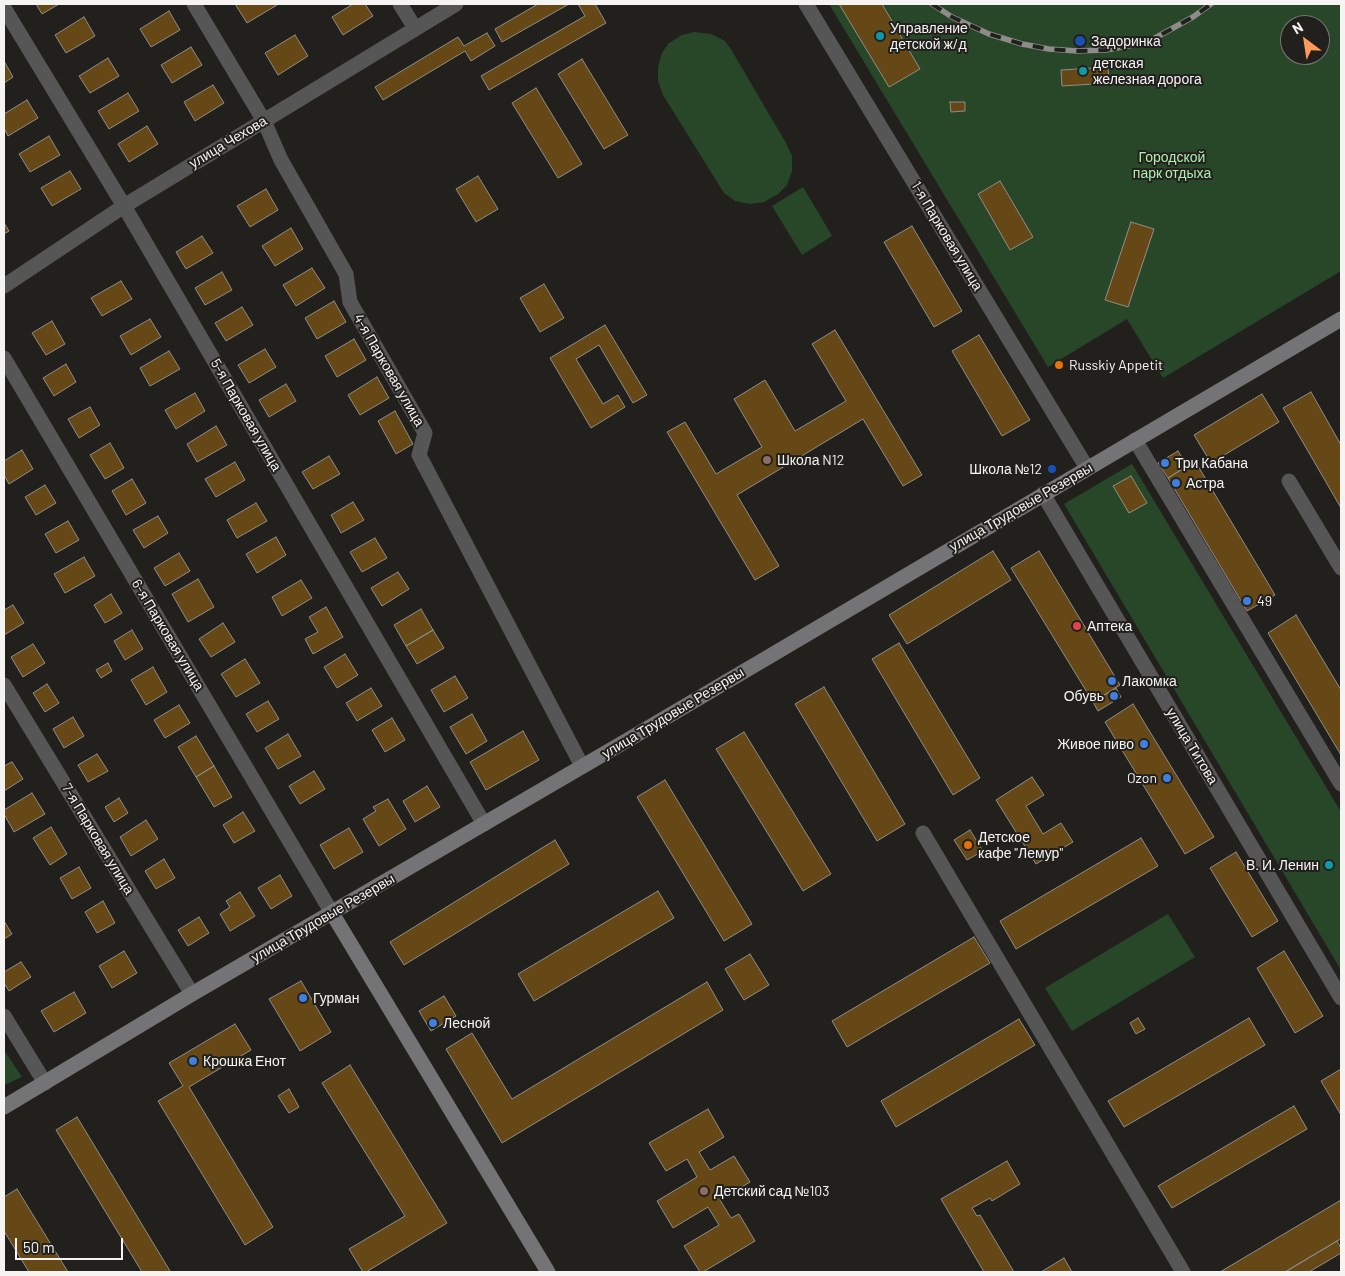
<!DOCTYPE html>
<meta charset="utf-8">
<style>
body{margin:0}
#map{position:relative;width:1345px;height:1276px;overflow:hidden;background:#22201d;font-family:Barlow,sans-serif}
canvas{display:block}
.frame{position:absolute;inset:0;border:5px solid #f5f4f2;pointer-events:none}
.north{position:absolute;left:1280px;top:15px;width:50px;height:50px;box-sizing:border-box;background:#22201d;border:1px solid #767572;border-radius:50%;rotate:329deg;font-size:14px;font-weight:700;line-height:20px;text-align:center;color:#f5f4f2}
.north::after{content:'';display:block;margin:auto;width:18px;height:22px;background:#ff9b5a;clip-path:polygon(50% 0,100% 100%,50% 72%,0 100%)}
.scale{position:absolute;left:15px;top:1238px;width:108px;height:22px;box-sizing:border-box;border:2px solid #f5f4f2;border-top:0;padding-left:6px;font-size:15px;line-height:18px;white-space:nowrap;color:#f5f4f2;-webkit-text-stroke:4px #22201d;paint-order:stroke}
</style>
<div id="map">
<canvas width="1345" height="1276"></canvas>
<div class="frame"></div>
<div class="north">N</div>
<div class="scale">50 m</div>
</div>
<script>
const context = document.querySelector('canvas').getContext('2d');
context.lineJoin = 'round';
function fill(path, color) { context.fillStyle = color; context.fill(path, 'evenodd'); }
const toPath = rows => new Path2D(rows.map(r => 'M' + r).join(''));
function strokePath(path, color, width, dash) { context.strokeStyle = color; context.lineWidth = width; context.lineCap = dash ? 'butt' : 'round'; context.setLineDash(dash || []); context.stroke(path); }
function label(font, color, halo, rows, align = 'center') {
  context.font = font + ' Barlow,sans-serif'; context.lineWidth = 4; context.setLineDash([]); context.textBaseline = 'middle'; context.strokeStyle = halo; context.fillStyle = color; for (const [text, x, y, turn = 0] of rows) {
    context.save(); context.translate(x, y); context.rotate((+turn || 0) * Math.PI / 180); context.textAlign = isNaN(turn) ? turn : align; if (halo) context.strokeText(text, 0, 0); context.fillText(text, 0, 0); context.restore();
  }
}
const green = toPath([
 [829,4,1341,4,1341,271,1163,378,1127,319,1048,367],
 [1290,25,1320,25,1320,55,1290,55],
 [694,32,711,34,725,41,732,51,786,143,792,156,792,171,787,185,778,194,764,202,750,204,735,201,724,193,663,95,658,81,658,67,662,53,669,43,682,35],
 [803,187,832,236,802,255,772,206],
 [1132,464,1341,812,1341,970,1064,504],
 [1168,914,1195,957,1072,1031,1045,988],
 [4,1050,22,1077,4,1085]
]);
const building = toPath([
 [36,4,59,4,42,14,36,4],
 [235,4,277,4,277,5,247,23,235,4],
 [353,4,365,4,373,16,343,35,332,17,353,4],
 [538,4,569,4,502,42,495,29,538,4],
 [578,4,595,4,606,23,489,90,481,76,585,16,578,4],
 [839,4,882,4,920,69,889,87,839,4],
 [169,11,180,30,151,47,140,29,169,11],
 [84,17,95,36,66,53,55,35,84,17],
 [487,33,495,46,471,61,465,51,383,100,375,87,458,37,464,46,487,33],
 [295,35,308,56,278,75,265,53,295,35],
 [191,47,202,65,172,83,161,65,191,47],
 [108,58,119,76,90,93,79,76,108,58],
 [582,59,628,135,604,149,558,74,582,59],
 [4,61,13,77,4,83,4,61],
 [1108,67,1109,83,1062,86,1061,70,1108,67],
 [213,85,224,103,195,121,184,102,213,85],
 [536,88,582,164,558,178,512,103,536,88],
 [128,93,139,111,109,129,98,111,128,93],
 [27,100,38,118,8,136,4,128,4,114,27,100],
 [950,102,965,102,965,111,951,112,950,102],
 [147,126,158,144,129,162,118,144,147,126],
 [49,136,60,155,30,172,19,154,49,136],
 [70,171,81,189,52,206,41,188,70,171],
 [478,176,498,209,476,222,456,189,478,176],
 [1000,181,1033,237,1010,250,978,194,1000,181],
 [266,189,278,210,250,227,237,206,266,189],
 [1131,222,1154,229,1128,307,1105,300,1131,222],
 [4,223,9,231,4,234,4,223],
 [912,226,962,311,934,327,884,242,912,226],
 [291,228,303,249,275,266,262,246,291,228],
 [202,236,213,253,186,269,176,252,202,236],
 [312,268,325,288,296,306,283,285,312,268],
 [222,272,232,290,205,305,195,288,222,272],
 [121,281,132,299,102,316,91,298,121,281],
 [544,284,564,318,540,332,520,298,544,284],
 [334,301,346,322,317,339,305,318,334,301],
 [242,307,253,325,226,341,215,323,242,307],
 [150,319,161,337,131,355,120,336,150,319],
 [52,321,65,344,46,355,32,333,52,321],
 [605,325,647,395,633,403,599,345,576,359,603,404,618,395,625,407,591,428,550,358,605,325],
 [835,330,922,475,903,486,863,419,737,495,779,566,755,580,667,432,685,422,716,474,762,447,734,399,765,380,795,431,846,401,812,344,835,330],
 [979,335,1030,420,1002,436,952,351,979,335],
 [354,339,366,360,337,377,325,356,354,339],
 [265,349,276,367,249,383,238,365,265,349],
 [169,351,180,369,150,386,140,368,169,351],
 [66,364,76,382,54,396,43,378,66,364],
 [377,377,389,398,360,415,348,395,377,377],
 [286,384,296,401,269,417,259,400,286,384],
 [1311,392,1341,445,1341,508,1283,408,1311,392],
 [195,393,205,411,176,429,165,410,195,393],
 [1262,394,1279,422,1211,463,1194,435,1262,394],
 [90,407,100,425,79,438,68,419,90,407],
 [395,411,413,444,396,454,378,421,395,411],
 [216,426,227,445,197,462,187,444,216,426],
 [110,443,124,468,105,479,90,455,110,443],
 [22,450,33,469,9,484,4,475,4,461,22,450],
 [1178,451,1187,466,1168,478,1158,463,1178,451],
 [329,456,340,474,313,489,302,472,329,456],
 [1195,461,1275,595,1247,611,1168,478,1195,461],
 [235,462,245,480,216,497,205,479,235,462],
 [1131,476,1147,503,1129,513,1113,486,1131,476],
 [132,479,146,503,126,515,112,491,132,479],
 [45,485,56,503,36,515,25,497,45,485],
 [353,502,364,520,341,533,331,515,353,502],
 [256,503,267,521,237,538,227,520,256,503],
 [158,516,168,533,144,548,133,530,158,516],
 [68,521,79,540,56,553,45,534,68,521],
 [276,537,286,555,257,573,246,554,276,537],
 [375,538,387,558,362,572,350,552,375,538],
 [993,551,1011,580,907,644,889,615,993,551],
 [1039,551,1120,685,1093,702,1011,568,1039,551],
 [179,553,190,571,165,586,154,568,179,553],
 [84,557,95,576,65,593,54,574,84,557],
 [398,572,409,589,382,606,371,588,398,572],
 [198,579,214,607,188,622,172,594,198,579],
 [301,580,312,598,282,616,272,597,301,580],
 [111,594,122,613,105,623,94,605,111,594],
 [13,605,24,623,4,635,4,610,13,605],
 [326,607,343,637,313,654,305,639,318,632,309,617,326,607],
 [421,609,433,630,406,646,394,625,421,609],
 [1296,615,1341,690,1341,755,1268,633,1296,615],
 [223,623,235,642,211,657,199,639,223,623],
 [132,630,143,649,125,660,114,641,132,630],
 [433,630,444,648,417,664,406,646,433,630],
 [899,643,980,778,953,795,872,659,899,643],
 [33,644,45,663,23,677,11,657,33,644],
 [345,654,358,675,337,688,324,667,345,654],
 [245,659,260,683,236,697,221,674,245,659],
 [108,663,112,671,101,678,96,670,108,663],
 [153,667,167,692,146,705,131,680,153,667],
 [455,676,468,698,444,712,431,690,455,676],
 [47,684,59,703,45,712,33,693,47,684],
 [824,687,905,824,877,841,795,704,824,687],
 [371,688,382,706,357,721,346,703,371,688],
 [1116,688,1121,697,1098,711,1093,702,1116,688],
 [268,701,279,719,257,732,246,714,268,701],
 [1133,704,1214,837,1185,854,1105,722,1133,704],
 [179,705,190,723,165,738,154,720,179,705],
 [472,714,487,741,466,754,450,727,472,714],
 [73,717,84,736,64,748,53,729,73,717],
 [392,718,405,740,385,752,372,730,392,718],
 [523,731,539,760,486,790,470,762,523,731],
 [744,732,831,874,803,891,716,749,744,732],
 [288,734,301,756,278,769,265,748,288,734],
 [196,736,214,766,196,777,178,747,196,736],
 [97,754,108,771,88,782,78,765,97,754],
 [12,762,23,779,4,791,4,766,12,762],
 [214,766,232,797,214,807,196,777,214,766],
 [314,771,325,789,300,804,289,786,314,771],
 [1032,777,1044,795,1026,806,1043,834,1061,823,1073,842,1036,864,996,800,1032,777],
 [665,780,752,924,724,941,637,797,665,780],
 [427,786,440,807,415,822,403,801,427,786],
 [32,793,45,814,14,832,4,814,4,810,32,793],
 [119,798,128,813,114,822,105,807,119,798],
 [388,799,406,829,379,846,363,819,376,811,373,807,388,799],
 [243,812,255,831,234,843,223,825,243,812],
 [146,820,158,839,131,856,120,837,146,820],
 [51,827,67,854,50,865,33,838,51,827],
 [349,828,363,852,334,869,320,845,349,828],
 [970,830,983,851,967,860,954,840,970,830],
 [1141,838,1158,866,1016,949,1000,921,1141,838],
 [555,840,569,864,404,965,390,942,555,840],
 [1236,852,1278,921,1252,937,1210,868,1236,852],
 [164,859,175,878,156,889,145,871,164,859],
 [79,867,91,888,72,899,60,878,79,867],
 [280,875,292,896,271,909,258,888,280,875],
 [658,891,674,918,534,1001,518,974,658,891],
 [240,892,255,916,230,931,220,914,230,907,226,901,240,892],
 [103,901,115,923,97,933,85,912,103,901],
 [199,917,209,933,188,946,178,930,199,917],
 [4,921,12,934,4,939,4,921],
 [974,937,990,963,847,1047,832,1021,974,937],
 [124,951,137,973,112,988,99,966,124,951],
 [1284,951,1323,1016,1295,1033,1257,968,1284,951],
 [750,954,769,985,744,1000,725,969,750,954],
 [21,962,31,977,9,991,4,983,4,972,21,962],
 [301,981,331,1032,300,1051,269,999,301,981],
 [707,982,723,1010,502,1143,446,1049,472,1033,512,1099,707,982],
 [74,992,86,1013,54,1032,41,1011,74,992],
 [444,996,456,1016,431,1031,419,1011,444,996],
 [1138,1018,1145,1029,1136,1034,1130,1023,1138,1018],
 [1249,1018,1265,1045,1124,1127,1108,1101,1249,1018],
 [1019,1019,1035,1045,896,1127,881,1101,1019,1019],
 [235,1024,251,1050,189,1087,273,1227,245,1245,158,1101,183,1086,169,1063,235,1024],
 [350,1065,447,1223,366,1272,363,1272,349,1249,405,1216,322,1083,350,1065],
 [1341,1069,1341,1115,1321,1081,1341,1069],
 [289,1089,299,1107,289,1113,278,1096,289,1089],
 [1294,1106,1307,1129,1172,1208,1158,1186,1294,1106],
 [708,1109,724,1137,699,1152,710,1170,734,1156,750,1182,720,1200,731,1218,739,1214,755,1241,703,1272,700,1272,684,1246,719,1225,708,1207,673,1228,657,1201,697,1177,687,1159,666,1171,649,1143,708,1109],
 [77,1117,170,1271,168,1272,142,1272,56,1130,77,1117],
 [1007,1161,1020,1184,992,1201,990,1198,972,1208,977,1216,980,1215,1014,1272,984,1272,941,1199,1007,1161],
 [17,1189,68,1272,29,1272,4,1231,4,1197,17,1189],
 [1341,1200,1341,1239,1337,1241,1285,1272,1220,1272,1341,1200],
 [1337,1241,1341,1248,1341,1253,1309,1272,1285,1272,1337,1241],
 [1064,1258,1072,1272,1041,1272,1064,1258]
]);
const minor = toPath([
 [194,4,264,121,281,160,346,274,350,302,425,433,419,455,582,766],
 [400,4,415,28],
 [806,4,1087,468],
 [4,8,124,206,484,824],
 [4,286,124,206,456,4],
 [4,358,332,913],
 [1289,481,1341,568],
 [4,685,192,994],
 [923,833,1183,1272],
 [4,1016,45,1083]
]);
const tertiary = toPath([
 [1135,440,1341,784],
 [1043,494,1341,998]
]);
const secondary = toPath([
 [332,913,548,1272],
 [4,1107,192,994,626,741,1341,319]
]);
const rail = toPath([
 [932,4,952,17,989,34,1022,44,1049,49,1077,51,1106,50,1133,45,1155,38,1193,17,1211,4]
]);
const markers = [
 [880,36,5,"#0f9aa8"],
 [1080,41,6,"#1a4fb4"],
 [1083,71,5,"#0f9aa8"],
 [1059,365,5,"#e8710a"],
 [767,460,5,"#8d6e63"],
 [1165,463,5,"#3f7fe0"],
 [1052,469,5,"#1a4fb4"],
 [1176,483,5,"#3f7fe0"],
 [1247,601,5,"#3f7fe0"],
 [1077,626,5,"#e0444e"],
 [1112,681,5,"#3f7fe0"],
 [1114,696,5,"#3f7fe0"],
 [1144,744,5,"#3f7fe0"],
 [1167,778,5,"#3f7fe0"],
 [968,845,5,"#e8710a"],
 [1329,865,5,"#0f9aa8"],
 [303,998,5,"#3f7fe0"],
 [433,1023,5,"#3f7fe0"],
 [193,1061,5,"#3f7fe0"],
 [704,1191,5,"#8d6e63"]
];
const poiNames = [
 ["Управление",890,28],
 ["детской ж/д",890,44],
 ["Задоринка",1091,41],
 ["детская",1093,63],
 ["железная дорога",1093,79],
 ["Russkiy Appetit",1069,365],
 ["Школа N12",777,460],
 ["Три Кабана",1175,463],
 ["Школа №12",1042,469,"right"],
 ["Астра",1186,483],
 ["49",1257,601],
 ["Аптека",1087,626],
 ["Лакомка",1122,681],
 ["Обувь",1104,696,"right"],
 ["Живое пиво",1134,744,"right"],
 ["Ozon",1157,778,"right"],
 ["Детское",978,837],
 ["кафе \"Лемур\"",978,853],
 ["В. И. Ленин",1319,865,"right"],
 ["Гурман",313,998],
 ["Лесной",443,1023],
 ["Крошка Енот",203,1061],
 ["Детский сад №103",714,1191]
];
const streetNames = [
 ["улица Чехова",228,142,-31],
 ["1-я Парковая улица",947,236,59],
 ["4-я Парковая улица",389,370,60],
 ["5-я Парковая улица",246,415,60],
 ["улица Трудовые Резервы",1021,507,-30],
 ["6-я Парковая улица",168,635,59],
 ["улица Трудовые Резервы",673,713,-31],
 ["улица Титова",1192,746,59],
 ["7-я Парковая улица",98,839,59],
 ["улица Трудовые Резервы",323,918,-30]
];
const parkNames = [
 ["Городской",1172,157],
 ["парк отдыха",1172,173]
];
fill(green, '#284729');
fill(building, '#664816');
strokePath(building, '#908d8a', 1);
strokePath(minor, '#565657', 15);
strokePath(tertiary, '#565657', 15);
strokePath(secondary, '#747477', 15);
strokePath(rail, '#8e8c8a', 5.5);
strokePath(rail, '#22201d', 4, [11]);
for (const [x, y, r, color] of markers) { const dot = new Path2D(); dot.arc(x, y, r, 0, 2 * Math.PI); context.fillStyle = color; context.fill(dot); strokePath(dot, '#22201d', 2); }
label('14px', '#f5f4f2', '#22201d', poiNames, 'left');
label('14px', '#f5f4f2', '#22201d', streetNames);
label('14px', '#afeeaf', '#22201d', parkNames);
</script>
